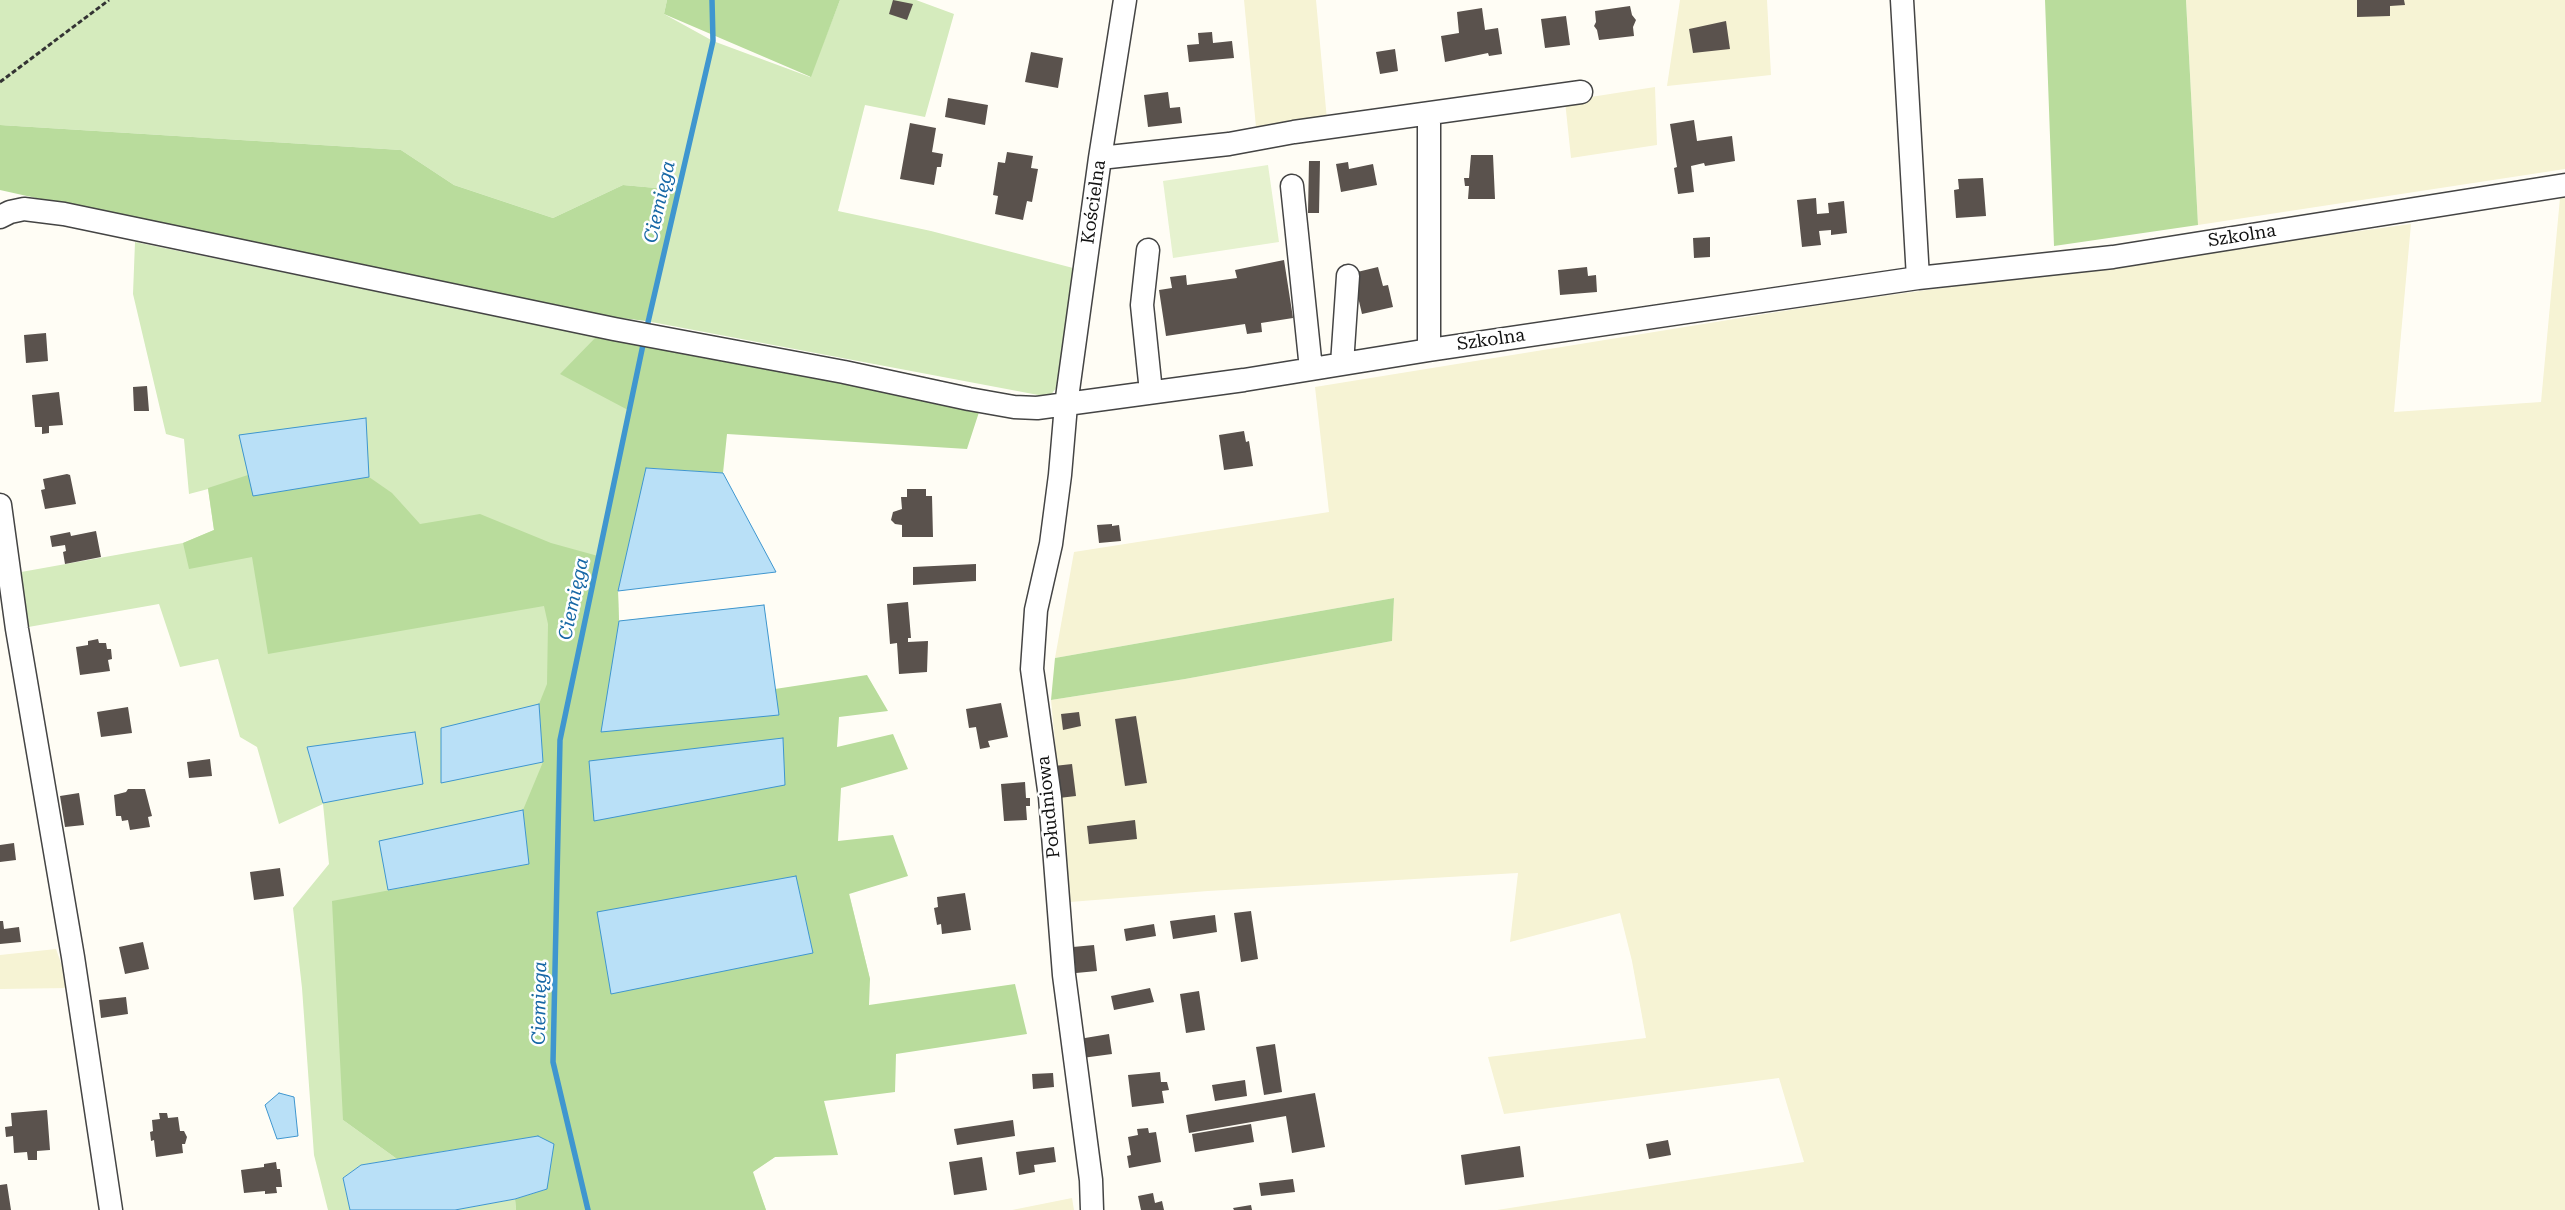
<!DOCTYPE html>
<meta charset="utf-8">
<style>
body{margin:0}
canvas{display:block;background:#fffdf5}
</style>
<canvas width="2565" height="1210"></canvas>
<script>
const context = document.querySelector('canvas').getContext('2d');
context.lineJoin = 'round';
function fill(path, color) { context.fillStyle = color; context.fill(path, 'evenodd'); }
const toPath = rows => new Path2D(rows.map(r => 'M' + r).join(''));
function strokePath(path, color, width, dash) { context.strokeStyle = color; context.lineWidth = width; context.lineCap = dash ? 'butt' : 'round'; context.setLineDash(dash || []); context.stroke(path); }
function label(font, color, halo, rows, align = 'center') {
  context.font = font + ' "Roboto Serif",serif'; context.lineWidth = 5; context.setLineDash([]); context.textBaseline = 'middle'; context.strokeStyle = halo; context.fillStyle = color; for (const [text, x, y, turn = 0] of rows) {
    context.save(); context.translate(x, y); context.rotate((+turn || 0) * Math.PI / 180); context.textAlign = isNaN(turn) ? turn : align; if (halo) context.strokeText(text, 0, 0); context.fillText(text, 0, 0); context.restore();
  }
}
const farmland = toPath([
 [1244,0,1316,0,1327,120,1256,127],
 [1680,0,1767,0,1771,75,1667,86],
 [2186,0,2565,0,2565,169,2198,225],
 [1655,87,1657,145,1571,158,1565,101],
 [2565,197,2565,1210,1497,1210,1804,1162,1779,1078,1504,1114,1488,1057,1646,1038,1632,961,1620,913,1510,942,1518,873,1208,891,1070,902,1051,700,1185,679,1392,641,1394,598,1055,658,1074,552,1329,512,1315,387,1839,302,2411,224,2394,412,2541,402,2560,198],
 [56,949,70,988,0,989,0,955],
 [1072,1198,1074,1210,1012,1210]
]);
const green = toPath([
 [0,0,667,0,664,14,713,41,810,77,840,0,916,0,954,14,925,117,865,105,838,211,931,231,1073,268,1061,382,1049,397,646,321,678,190,623,185,553,218,454,185,401,150,0,125],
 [135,242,672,352,618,591,619,621,849,893,870,979,775,1157,752,1172,766,1210,343,1120,397,1159,361,1165,343,1178,350,1210,328,1210,314,1155,302,988,293,908,329,864,323,804,279,824,257,747,240,737,218,659,180,667,159,604,17,629,10,574,183,543,214,530,208,489,189,494,184,439,166,434,133,294],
 [515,1199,516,1210,455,1210]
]);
const forest = toPath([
 [667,0,840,0,811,77,664,14],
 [2045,0,2186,0,2198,225,2054,246],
 [0,125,401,150,454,185,553,218,623,185,678,190,646,321,605,316,135,220,0,190],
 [598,335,672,352,980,409,967,449,727,434,723,473,647,468,618,591,619,621,764,605,775,689,867,675,888,711,839,717,837,747,893,734,908,769,841,788,838,841,893,835,908,876,849,894,870,979,869,1005,1015,984,1027,1034,896,1054,895,1092,824,1101,838,1155,775,1157,753,1172,766,1210,516,1210,515,1199,547,1189,538,1136,397,1159,343,1120,332,901,529,864,523,810,543,762,539,704,547,684,548,624,544,606,268,654,252,557,189,569,183,543,214,530,208,488,248,475,239,435,366,418,369,477,392,493,420,524,480,514,551,543,598,556,628,410,560,374],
 [1394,598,1392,641,1185,679,1051,700,1055,658]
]);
const pitch = toPath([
 [1268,165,1279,242,1173,258,1163,181]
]);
const water = toPath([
 [366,418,369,477,253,496,239,435,366,418],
 [646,468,723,473,776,572,618,591,646,468],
 [764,605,779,715,601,732,619,621,764,605],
 [539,704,543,762,441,783,441,728,539,704],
 [415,732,423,784,323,803,307,747,415,732],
 [783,738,785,785,594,821,589,761,783,738],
 [523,810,529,864,388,890,379,841,523,810],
 [796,876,813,953,611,994,597,912,796,876],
 [279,1093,294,1097,298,1136,277,1139,265,1105,279,1093],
 [538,1136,554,1144,547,1189,515,1199,455,1210,350,1210,343,1178,361,1165,538,1136]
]);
const stream = toPath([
 [646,331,713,41,712,0],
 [588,1210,553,1062,560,740,644,340]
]);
const building = toPath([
 [893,0,913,4,907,20,889,14],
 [2357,0,2404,0,2405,5,2390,6,2390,16,2357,17],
 [1630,6,1632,15,1636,20,1633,27,1634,36,1599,40,1597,30,1594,26,1596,22,1595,11],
 [1482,8,1485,30,1498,28,1502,54,1489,56,1488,53,1445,62,1441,36,1459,33,1457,12],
 [1566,16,1570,45,1545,48,1541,19],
 [1726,21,1730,49,1693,53,1689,29],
 [1212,32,1213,43,1232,41,1234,58,1189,62,1187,45,1199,44,1198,33],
 [1395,49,1398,71,1380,74,1376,52],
 [1031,52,1063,58,1058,88,1025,82],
 [1168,92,1170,108,1180,107,1182,123,1148,127,1144,95],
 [948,98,988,105,985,125,945,117],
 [1694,120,1697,141,1732,136,1735,161,1705,166,1704,163,1691,166,1694,192,1678,194,1674,168,1677,167,1670,124],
 [910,123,936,128,932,152,943,154,941,167,937,167,934,185,900,179],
 [1007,152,1033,156,1031,168,1038,169,1032,202,1027,201,1023,220,995,214,998,196,993,195,998,162,1005,163],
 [1471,155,1493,155,1495,199,1468,199,1469,186,1465,186,1464,178,1469,178],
 [1309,161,1320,161,1319,213,1308,213],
 [1348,162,1349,169,1373,164,1377,185,1341,192,1336,164],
 [1983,178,1986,216,1956,218,1954,190,1959,189,1958,179],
 [1816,198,1817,214,1829,213,1828,203,1844,201,1847,233,1831,235,1831,230,1819,231,1821,245,1802,247,1797,200],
 [1710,237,1710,257,1694,258,1693,238],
 [1284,260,1293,318,1261,323,1262,332,1247,334,1245,324,1166,336,1159,290,1172,288,1170,277,1186,275,1187,285,1237,278,1235,270],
 [1378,267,1383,286,1388,285,1393,307,1362,314,1358,297,1353,298,1353,273],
 [1587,267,1588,276,1596,275,1597,292,1560,295,1558,270],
 [46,333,48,361,26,363,24,335],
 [147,386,149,411,134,411,133,387],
 [59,392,63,425,49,426,49,433,42,434,42,427,35,427,32,395],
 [1244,431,1246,442,1249,441,1253,466,1224,470,1219,435],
 [67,474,70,475,76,504,45,509,41,490,45,489,43,479],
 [907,489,926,489,926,496,932,496,933,537,902,537,902,525,895,524,891,520,893,512,902,509,901,497,907,497],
 [1112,524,1112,526,1119,525,1121,541,1099,543,1097,525],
 [96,531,101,557,65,564,63,552,66,551,65,545,52,547,50,536,70,532,71,536],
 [976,564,976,581,913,585,913,567],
 [908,602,911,638,908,638,908,642,928,641,927,672,899,674,897,643,890,644,887,604],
 [98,639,99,643,106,643,107,649,111,649,112,659,108,660,110,671,80,675,76,647,88,645,88,641],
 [1001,703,1008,737,988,741,990,747,980,749,976,727,969,728,966,709],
 [128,707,132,733,101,737,97,712],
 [1079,712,1081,726,1063,730,1061,714],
 [1136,716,1147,783,1125,786,1115,719],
 [210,759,212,776,189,778,187,762],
 [1072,764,1076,796,1059,798,1054,766],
 [1025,782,1026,798,1030,798,1030,806,1026,806,1027,820,1004,821,1001,784],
 [128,789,145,789,152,816,148,817,150,827,130,830,128,820,122,821,121,816,116,816,114,795,126,792],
 [79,793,84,825,65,827,60,796],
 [1135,820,1137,839,1089,844,1087,826],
 [14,843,16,860,0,862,0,845],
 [280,868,284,896,254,900,250,872],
 [965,893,971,930,942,934,941,924,937,925,934,908,938,907,937,897],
 [1251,911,1258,959,1241,962,1234,913],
 [1215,915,1217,932,1173,939,1170,921],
 [0,921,3,921,4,929,19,927,21,942,0,944],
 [1154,924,1156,936,1126,941,1124,929],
 [143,942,149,969,125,974,119,947],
 [1094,945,1097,971,1076,973,1073,947],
 [1150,988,1154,1002,1114,1010,1111,996],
 [1199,991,1205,1030,1186,1033,1180,994],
 [126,997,128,1014,101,1018,99,1000],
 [1109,1034,1112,1054,1082,1058,1079,1039],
 [1275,1044,1282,1092,1264,1095,1256,1047],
 [1160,1072,1161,1082,1167,1082,1169,1090,1162,1091,1164,1103,1132,1107,1128,1075],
 [1053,1073,1054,1087,1033,1089,1032,1074],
 [1245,1080,1247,1096,1215,1101,1212,1085],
 [1315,1093,1325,1147,1292,1153,1286,1116,1189,1133,1186,1115],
 [47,1110,50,1150,37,1151,37,1160,28,1160,27,1152,14,1153,13,1136,6,1137,5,1127,12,1126,11,1113],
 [159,1113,167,1113,168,1118,178,1117,180,1131,184,1131,187,1137,185,1144,182,1144,183,1153,156,1157,154,1140,151,1141,150,1132,153,1131,152,1120,160,1119],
 [1013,1120,1015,1136,957,1145,954,1129],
 [1251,1124,1254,1142,1195,1152,1192,1134],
 [1148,1128,1149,1133,1156,1132,1161,1162,1129,1168,1127,1156,1131,1155,1128,1137,1138,1135,1137,1129],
 [1668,1140,1671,1155,1649,1159,1646,1144],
 [1520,1146,1524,1177,1465,1185,1461,1155],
 [1054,1147,1056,1162,1034,1165,1035,1172,1019,1175,1016,1152],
 [982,1157,987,1190,954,1195,949,1162],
 [276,1162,277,1169,280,1169,282,1187,276,1187,277,1193,265,1194,265,1191,244,1193,241,1170,264,1167,264,1164],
 [1293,1179,1295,1192,1261,1196,1259,1183],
 [7,1184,11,1210,0,1210,0,1185],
 [1153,1193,1155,1203,1162,1201,1164,1210,1141,1210,1138,1196],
 [1251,1205,1252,1210,1234,1210,1233,1208]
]);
const path = toPath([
 [0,82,109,0]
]);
const minor = toPath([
 [1902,0,1918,278],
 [1429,114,1429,350],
 [1100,158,1229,144,1294,132,1581,92],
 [1292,186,1311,369],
 [0,217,10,212,24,209,64,214,614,329,844,372,969,399,1014,407,1037,408,1244,380,1429,350,1918,278,2113,257,2565,185],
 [1148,250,1142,305,1151,392],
 [1342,364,1348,276],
 [0,505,17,629,73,957,111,1210],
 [1092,1210,1091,1180,1064,975,1050,797,1032,669,1036,610,1051,544,1060,475,1066,405,1100,158,1125,0]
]);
const streetNames = [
 ["Kościelna",1094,202,-82],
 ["Szkolna",2242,236,-9],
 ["Szkolna",1491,340,-8],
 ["Południowa",1049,807,-96]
];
const waterNames = [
 ["Ciemięga",660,202,-77],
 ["Ciemięga",574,599,-78],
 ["Ciemięga",540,1003,-89]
];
fill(farmland, '#f6f3d4');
fill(green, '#d5ebbd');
fill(forest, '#b9dc9c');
fill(pitch, '#e6f2cf');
fill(water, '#b9e0f7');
strokePath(water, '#3f96cf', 1);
strokePath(stream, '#3f96cf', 5.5);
fill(building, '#5a524d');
strokePath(minor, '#444', 25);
strokePath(path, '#333', 3, [5, 2.5]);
strokePath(minor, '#fff', 22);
label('18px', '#111', '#fff', streetNames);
label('italic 19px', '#1768a6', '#fff', waterNames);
</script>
